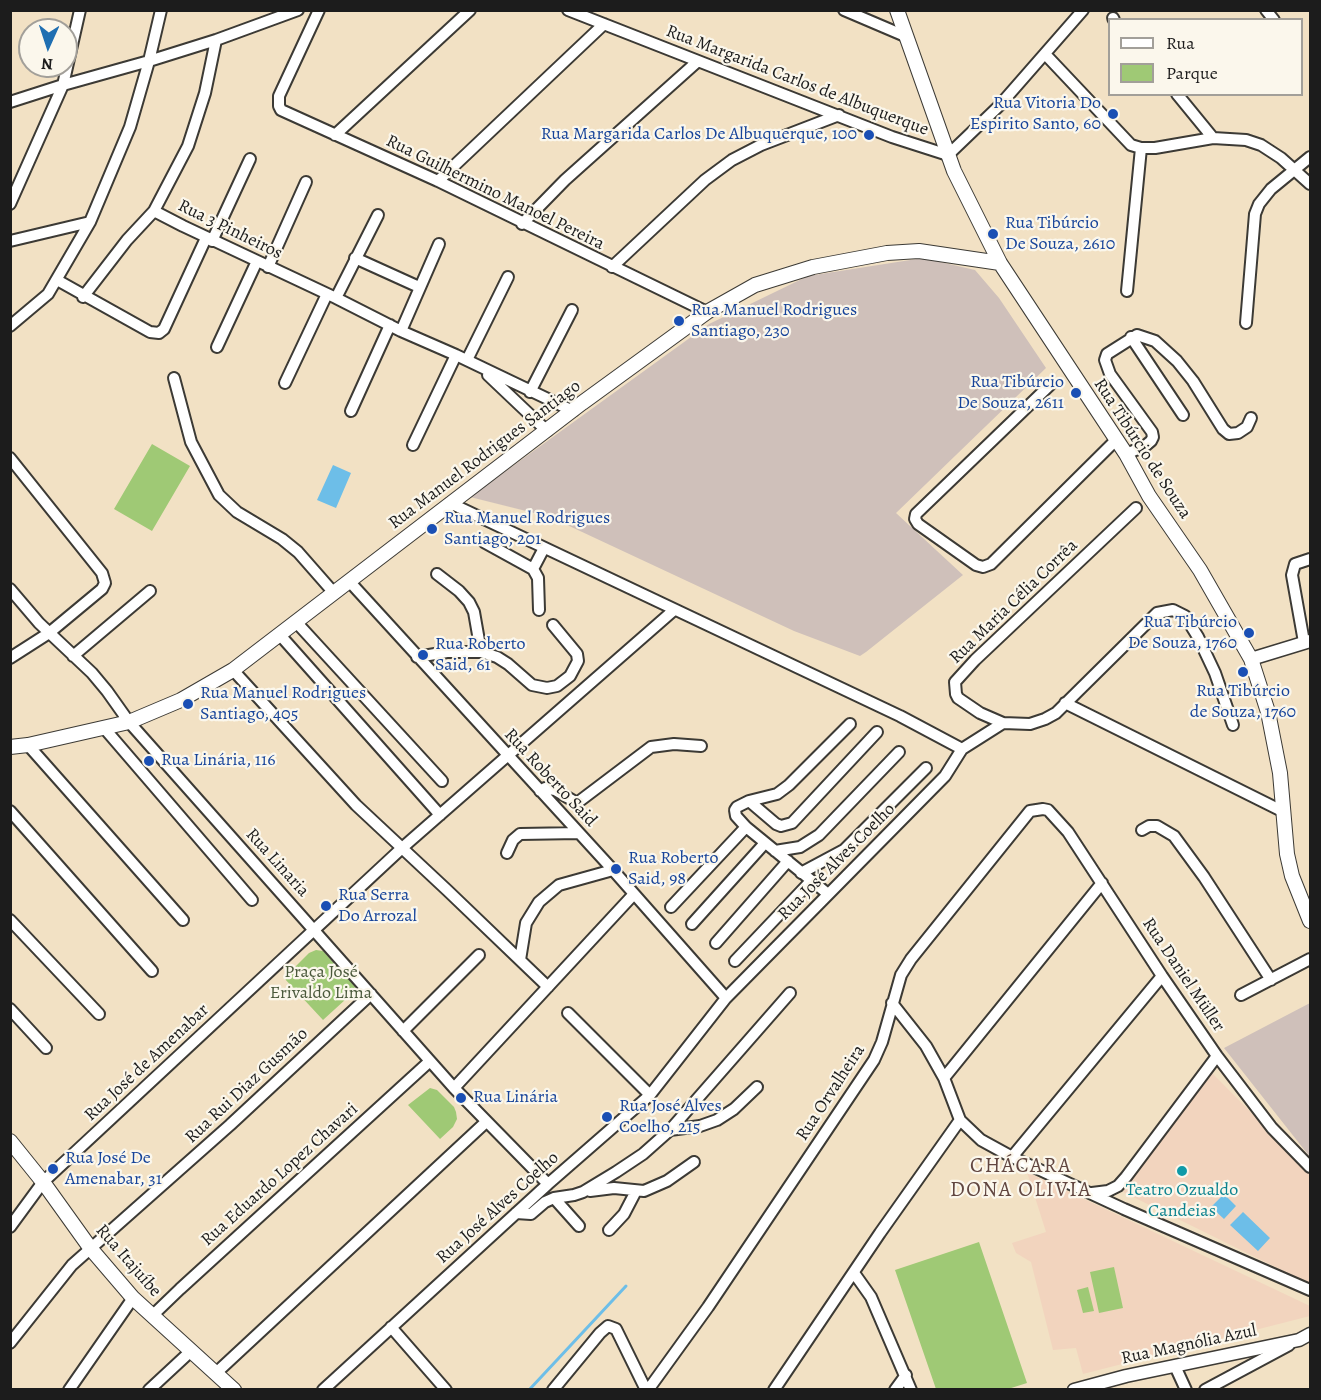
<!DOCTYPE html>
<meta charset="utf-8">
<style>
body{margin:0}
#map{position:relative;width:1321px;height:1400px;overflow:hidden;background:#f2e1c4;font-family:Alegreya,serif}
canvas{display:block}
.frame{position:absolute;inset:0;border:12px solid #1c1c1c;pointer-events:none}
.legend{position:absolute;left:1108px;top:18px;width:195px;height:78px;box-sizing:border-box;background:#fbf7ec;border:2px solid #a29f99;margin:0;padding:8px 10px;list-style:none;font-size:18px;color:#1c1c1c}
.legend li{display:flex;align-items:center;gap:12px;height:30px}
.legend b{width:30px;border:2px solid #a29f99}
.north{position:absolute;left:18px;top:18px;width:60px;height:60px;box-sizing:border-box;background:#fbf7ec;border:2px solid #a29f99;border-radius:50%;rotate:183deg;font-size:16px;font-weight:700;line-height:24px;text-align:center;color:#1c1c1c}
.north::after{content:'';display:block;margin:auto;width:21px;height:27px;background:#1f6fb2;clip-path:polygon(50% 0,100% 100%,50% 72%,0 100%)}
</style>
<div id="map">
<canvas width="1321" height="1400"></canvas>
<div class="frame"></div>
<ul class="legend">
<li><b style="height:8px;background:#fff"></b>Rua</li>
<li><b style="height:16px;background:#9fc975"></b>Parque</li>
</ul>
<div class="north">N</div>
</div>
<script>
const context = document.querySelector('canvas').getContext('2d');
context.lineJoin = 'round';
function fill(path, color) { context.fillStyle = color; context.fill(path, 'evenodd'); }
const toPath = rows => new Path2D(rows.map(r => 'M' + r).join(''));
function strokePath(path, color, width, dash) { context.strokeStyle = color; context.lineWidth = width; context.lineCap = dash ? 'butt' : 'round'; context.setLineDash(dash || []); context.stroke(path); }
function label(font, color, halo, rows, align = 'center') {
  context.font = font + ' Alegreya,serif'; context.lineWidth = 4.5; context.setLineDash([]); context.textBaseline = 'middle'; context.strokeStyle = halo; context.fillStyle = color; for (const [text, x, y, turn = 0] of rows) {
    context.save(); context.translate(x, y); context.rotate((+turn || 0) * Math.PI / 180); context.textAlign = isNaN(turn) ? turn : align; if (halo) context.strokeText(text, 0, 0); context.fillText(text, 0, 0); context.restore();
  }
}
const built = toPath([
 [1212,1073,1310,1172,1310,1284,1123,1192],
 [1027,1172,1310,1306,1310,1316,1083,1374,1076,1348,1053,1350,1031,1262,1016,1253,1012,1243,1046,1232]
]);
const industrial = toPath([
 [923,258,975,270,999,298,1046,368,896,513,963,575,866,652,860,656,794,631,550,517,470,497,709,324,808,276],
 [1310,1003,1310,1157,1224,1048]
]);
const green = toPath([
 [152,444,190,466,152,531,114,509],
 [316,950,323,951,357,989,323,1020,284,978,309,953],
 [430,1088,437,1090,454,1107,456,1112,457,1119,453,1127,440,1139,408,1105],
 [979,1242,1027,1383,1008,1389,936,1389,895,1270],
 [1114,1267,1123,1308,1099,1313,1090,1272],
 [1088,1287,1094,1311,1083,1313,1077,1290]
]);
const water = toPath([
 [333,465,351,473,336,508,317,500],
 [1224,1194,1236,1206,1224,1219,1211,1207],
 [1243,1212,1270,1238,1258,1251,1230,1225]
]);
const stream = toPath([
 [529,1390,626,1286]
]);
const minor = toPath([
 [319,10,279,96,279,106,281,110,438,181,707,312],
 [568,10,892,137,948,155,999,106,1083,10],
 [844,10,905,36],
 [1266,10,1274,20],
 [1113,18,1114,20],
 [216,40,205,93,188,146,154,211,183,226,336,298,401,331,456,355,573,411],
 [1045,54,1131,145,1141,148,1155,148,1213,138,1246,140,1261,145,1281,158,1310,184],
 [1177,94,1213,138],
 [10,102,63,85,149,61,216,40,298,10],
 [335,135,470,10],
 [438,181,604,24],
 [10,204,63,85,80,10],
 [522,224,565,180,698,61],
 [10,241,90,222],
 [212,241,250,159],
 [355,258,419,287],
 [268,267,306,182],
 [612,267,705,180,732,160,761,145,839,115],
 [57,280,150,332,159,333,164,329,206,238],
 [1127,291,1141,148],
 [83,297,127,240,154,211],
 [336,298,378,215],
 [1246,323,1255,214,1259,204,1271,189,1310,157],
 [10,326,48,294,90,222,130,127,149,61,161,10],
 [401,331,439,244],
 [1131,337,1183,415],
 [217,347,257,261],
 [467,360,508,277],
 [488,375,547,431],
 [174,378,191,442,219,495,237,512,282,539,298,552,334,593],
 [285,383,327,294],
 [1050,385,916,514,915,519,918,524,976,565,983,567,991,564,1116,440],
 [530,392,572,310],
 [351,411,390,325],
 [413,445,456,355],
 [1126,454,1145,446,1151,441,1153,437,1152,432,1110,374,1105,360,1107,354,1137,335,1155,341,1177,361,1193,381,1223,429,1229,434,1238,433,1247,427,1251,418],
 [10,458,102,573,105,583,102,589,49,633,10,658],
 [1136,508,975,660,955,682,956,694,958,698,980,713,1003,723,1030,724,1045,719,1056,713,1157,613,1173,610,1185,616,1198,637,1215,673,1233,725],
 [484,542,533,569,538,578,539,610],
 [533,569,544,548],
 [437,574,459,591,469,602,474,612,481,652],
 [349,581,613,870,726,998],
 [10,589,39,623,92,673,107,691,129,722,454,1088,548,1184],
 [297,623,442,781],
 [280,635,440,815],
 [1304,642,1292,575,1295,564,1310,559],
 [73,656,150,591],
 [417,657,447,652,481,652,497,657,508,664,532,685,547,688,557,686,570,676,578,661,577,654,553,625],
 [233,670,356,805,448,891,548,987],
 [1065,703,1284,812],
 [105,729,252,900],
 [28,745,183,920],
 [962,749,1003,723],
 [540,791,545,788,555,790,577,803,651,747,674,744,701,746],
 [749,801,776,824,781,826,792,823,877,732],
 [10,811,152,971],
 [1142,830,1149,826,1157,826,1174,836,1204,877,1271,980],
 [775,851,800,847,819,835,899,752],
 [507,853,513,840,520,834,579,833],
 [801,873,844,850,926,768],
 [828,894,746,827,736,816,735,810,737,807,749,801,777,794,789,785,850,724],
 [671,907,746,827],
 [10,920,99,1014],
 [692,924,765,843],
 [716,943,788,861],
 [520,960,526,923,539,902,559,885,613,870],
 [735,961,811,881],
 [1241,995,1310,959],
 [892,1003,926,1046,944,1078,960,1120,981,1140,1012,1157,1124,1209,1310,1290],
 [10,1009,46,1048],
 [568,1013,650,1095],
 [403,1031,479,955],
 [944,1078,1102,883],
 [454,1088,634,894],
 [670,1130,700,1126,717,1120,734,1109,757,1087],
 [1012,1157,1162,976],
 [590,1191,614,1188,644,1191,667,1181,694,1162],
 [1092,1193,1108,1191,1118,1186,1126,1177,1217,1056],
 [554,1198,579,1226],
 [516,1213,531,1214,545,1202,554,1198,574,1195,583,1192,616,1172,643,1154,670,1130,790,993],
 [10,1227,43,1182,402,848,674,610],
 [609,1230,624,1214,636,1191],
 [854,1273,871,1297,911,1390],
 [153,1315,180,1289,430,1061],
 [391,1327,446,1390],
 [10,1343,72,1265,230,1125,371,994],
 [1175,1366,1186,1390],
 [216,1373,486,1122],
 [69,1390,133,1298],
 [149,1390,191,1351],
 [323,1390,548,1184,650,1095,726,998,945,776,962,749,900,716,450,503],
 [553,1390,600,1333,608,1326,616,1329,646,1390],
 [648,1390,708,1307,874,1060,882,1042,901,975,911,959,1030,811,1043,809,1048,810,1068,832,1162,976,1217,1056,1272,1128,1310,1167],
 [774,1390,880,1233,960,1120],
 [895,1390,906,1375],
 [1205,1390,1289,1345]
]);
const tertiary = toPath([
 [1251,659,1310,641],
 [1074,1390,1126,1376,1299,1340,1310,1334]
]);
const secondary = toPath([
 [897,10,954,171,1000,263,1126,454,1149,496,1200,570,1251,659,1268,712,1280,773,1287,854,1292,876,1310,921],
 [10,747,28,745,129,722,181,700,233,670,582,403,707,312,755,285,813,267,887,253,919,251,1000,263],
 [10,1141,43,1182,91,1249,133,1298,234,1390]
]);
const markers = [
 [1113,114,6,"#1a4fb4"],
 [869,135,6,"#1a4fb4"],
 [993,234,6,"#1a4fb4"],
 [679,321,6,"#1a4fb4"],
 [1076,393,6,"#1a4fb4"],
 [432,529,6,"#1a4fb4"],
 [1249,633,6,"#1a4fb4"],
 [423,655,6,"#1a4fb4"],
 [1243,672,6,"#1a4fb4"],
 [188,704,6,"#1a4fb4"],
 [149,761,6,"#1a4fb4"],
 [616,869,6,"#1a4fb4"],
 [326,906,6,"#1a4fb4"],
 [461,1098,6,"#1a4fb4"],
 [607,1117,6,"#1a4fb4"],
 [53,1169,6,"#1a4fb4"],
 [1182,1171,6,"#0f9aa8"]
];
const streetNames = [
 ["Rua Margarida Carlos de Albuquerque",797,81,21],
 ["Rua Guilhermino Manoel Pereira",495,193,26],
 ["Rua 3 Pinheiros",230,230,26],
 ["Rua Tibúrcio de Souza",1142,449,57],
 ["Rua Manuel Rodrigues Santiago",485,455,-37],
 ["Rua Maria Célia Corrêa",1014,602,-44],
 ["Rua Roberto Said",550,778,47],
 ["Rua José Alves Coelho",837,862,-45],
 ["Rua Linaria",277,863,48],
 ["Rua Daniel Müller",1183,975,56],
 ["Rua José de Amenabar",147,1063,-43],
 ["Rua Rui Diaz Gusmão",247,1086,-43],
 ["Rua Orvalheira",831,1093,-57],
 ["Rua Eduardo Lopez Chavari",280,1175,-42],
 ["Rua José Alves Coelho",498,1208,-42],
 ["Rua Itajuíbe",128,1261,49],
 ["Rua Magnólia Azul",1189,1345,-12]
];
const transitNames = [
 ["Rua Vitoria Do",1101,104,"right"],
 ["Espirito Santo, 60",1101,125,"right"],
 ["Rua Margarida Carlos De Albuquerque, 100",857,135,"right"],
 ["Rua Tibúrcio",1005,224],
 ["De Souza, 2610",1005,245],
 ["Rua Manuel Rodrigues",691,311],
 ["Santiago, 230",691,332],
 ["Rua Tibúrcio",1064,383,"right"],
 ["De Souza, 2611",1064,404,"right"],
 ["Rua Manuel Rodrigues",444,519],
 ["Santiago, 201",444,540],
 ["Rua Tibúrcio",1237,623,"right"],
 ["De Souza, 1760",1237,644,"right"],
 ["Rua Roberto",435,645],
 ["Said, 61",435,666],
 ["Rua Tibúrcio",1243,692,"center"],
 ["de Souza, 1760",1243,713,"center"],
 ["Rua Manuel Rodrigues",200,694],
 ["Santiago, 405",200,715],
 ["Rua Linária, 116",161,761],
 ["Rua Roberto",628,859],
 ["Said, 98",628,880],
 ["Rua Serra",338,896],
 ["Do Arrozal",338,917],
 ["Rua Linária",473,1098],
 ["Rua José Alves",619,1107],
 ["Coelho, 215",619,1128],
 ["Rua José De",65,1159],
 ["Amenabar, 31",65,1180]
];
const parkNames = [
 ["Praça José",321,973],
 ["Erivaldo Lima",321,994]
];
const cultureNames = [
 ["Teatro Ozualdo",1182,1191],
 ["Candeias",1182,1212]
];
const quarterNames = [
 ["CHÁCARA",1021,1167],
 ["DONA OLIVIA",1021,1191]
];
fill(built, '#f2d4be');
fill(industrial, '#cfc0ba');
fill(green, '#9fc975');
fill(water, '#6dbee8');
strokePath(stream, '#6dbee8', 3);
strokePath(minor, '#3c3a35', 14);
strokePath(tertiary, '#3c3a35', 15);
strokePath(secondary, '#3c3a35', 16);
strokePath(minor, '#fff', 10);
strokePath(tertiary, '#fff', 12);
strokePath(secondary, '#fff', 14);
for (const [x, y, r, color] of markers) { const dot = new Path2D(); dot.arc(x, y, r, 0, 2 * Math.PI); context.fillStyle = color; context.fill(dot); strokePath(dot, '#fbf7ec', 2); }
label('18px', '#1c1c1c', '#fbf7ec', streetNames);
label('18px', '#164399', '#fbf7ec', transitNames, 'left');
label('18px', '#4a593b', '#fbf7ec', parkNames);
label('18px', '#0d838f', '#fbf7ec', cultureNames);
context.letterSpacing = '1.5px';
label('21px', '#614640', '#fbf7ec', quarterNames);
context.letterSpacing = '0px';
</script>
